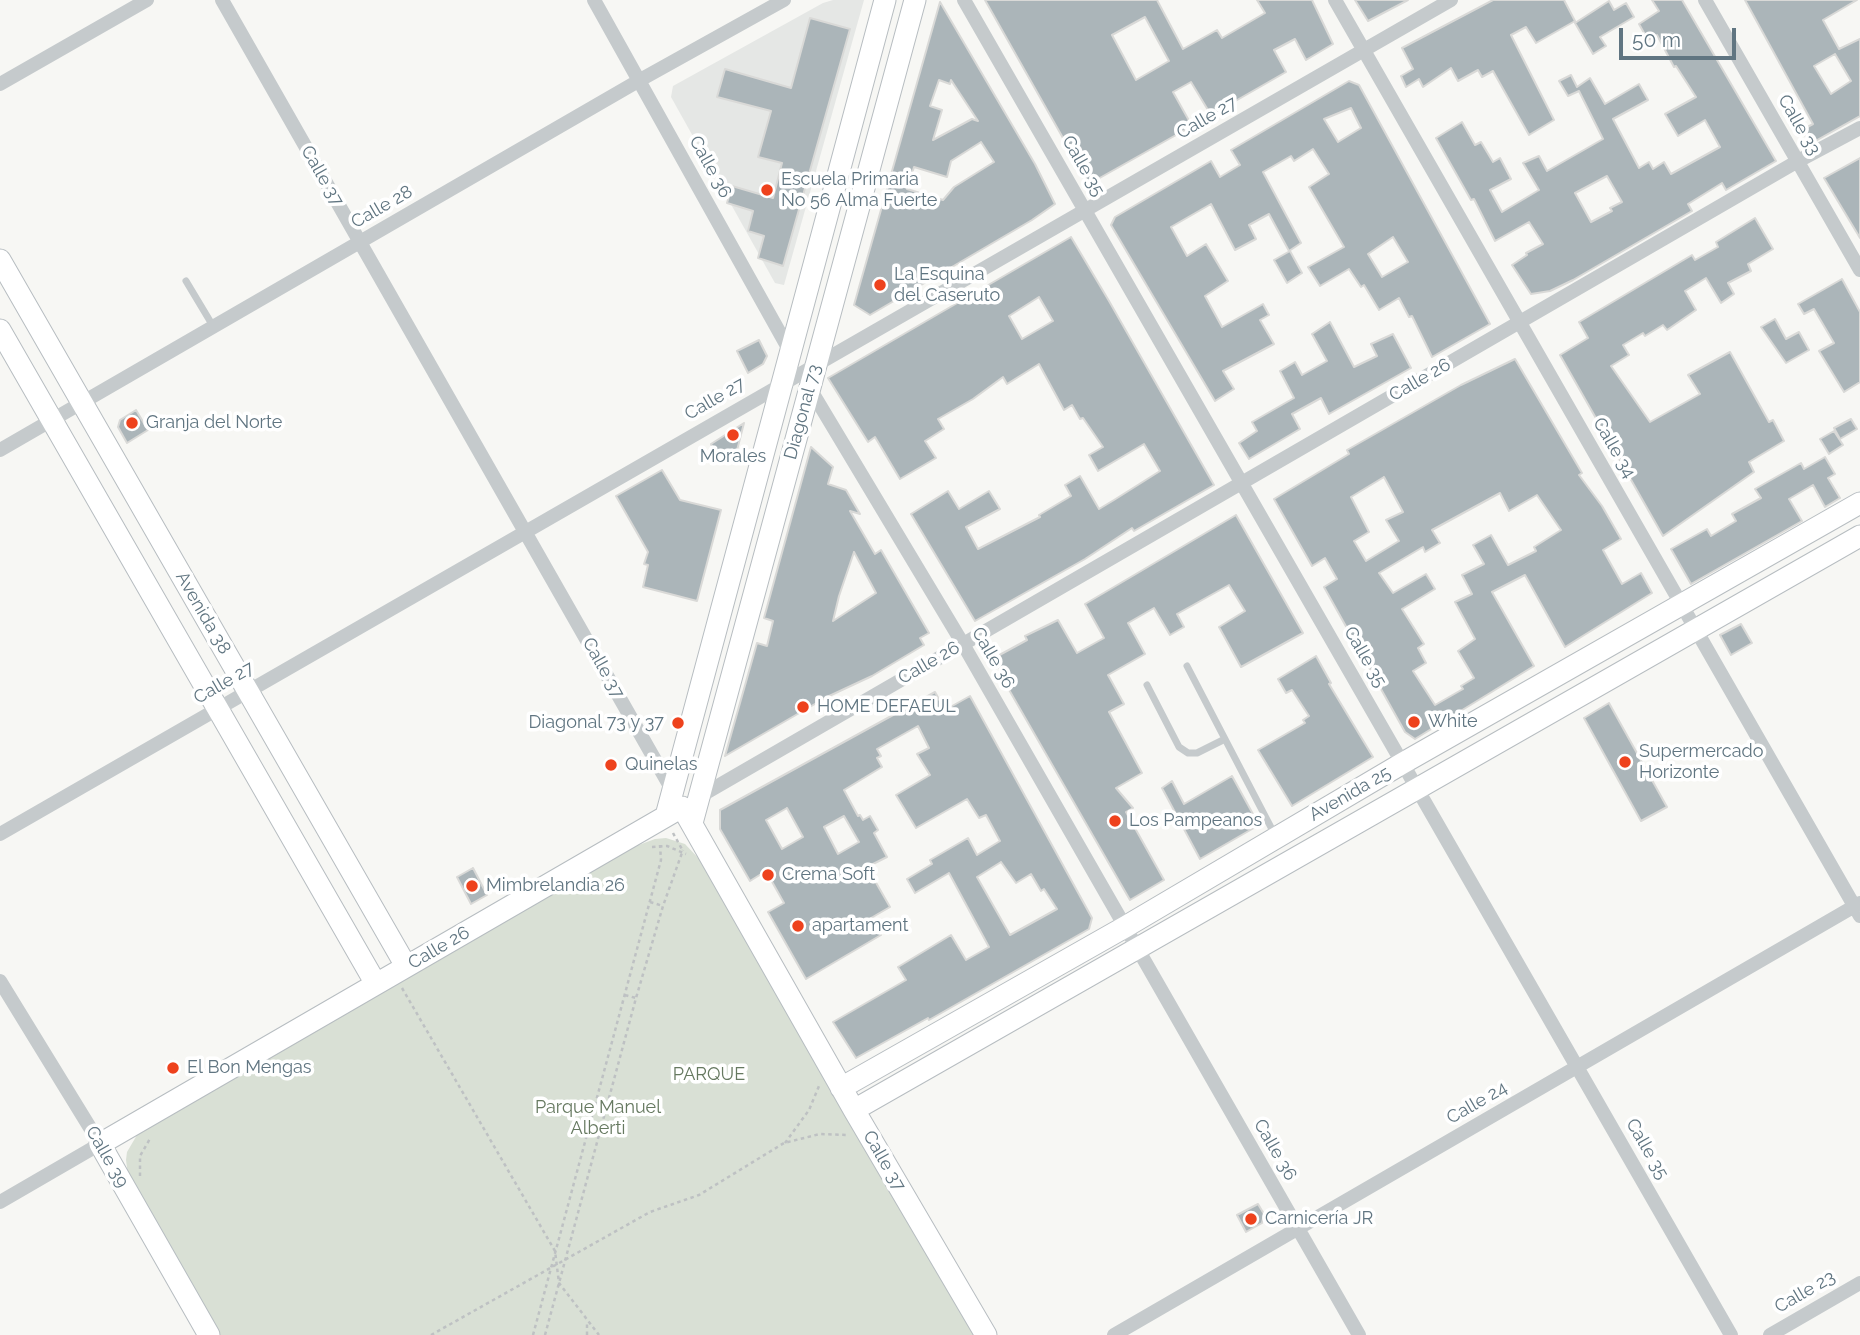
<!DOCTYPE html>
<meta charset="utf-8">
<style>
body{margin:0}
#map{position:relative;width:1860px;height:1335px;overflow:hidden;background:#f7f7f4;font-family:Raleway,sans-serif}
canvas{display:block}
.scale{position:absolute;left:1619px;top:28px;width:117px;height:32px;box-sizing:border-box;border:4px solid #607581;border-top:0;padding-left:9px;font-size:21px;line-height:24px;white-space:nowrap;color:#607581;-webkit-text-stroke:5px #fff;paint-order:stroke}
</style>
<div id="map">
<canvas width="1860" height="1335"></canvas>
<div class="scale">50 m</div>
</div>
<script>
const context = document.querySelector('canvas').getContext('2d');
context.lineJoin = 'round';
function fill(path, color) { context.fillStyle = color; context.fill(path, 'evenodd'); }
const toPath = rows => new Path2D(rows.map(r => 'M' + r).join(''));
function strokePath(path, color, width, dash) { context.strokeStyle = color; context.lineWidth = width; context.lineCap = dash ? 'butt' : 'round'; context.setLineDash(dash || []); context.stroke(path); }
function label(font, color, halo, rows, align = 'center') {
  context.font = font + ' Raleway,sans-serif'; context.lineWidth = 7; context.setLineDash([]); context.textBaseline = 'middle'; context.strokeStyle = halo; context.fillStyle = color; for (const [text, x, y, turn = 0] of rows) {
    context.save(); context.translate(x, y); context.rotate((+turn || 0) * Math.PI / 180); context.textAlign = isNaN(turn) ? turn : align; if (halo) context.strokeText(text, 0, 0); context.fillText(text, 0, 0); context.restore();
  }
}
const built = toPath([
 [833,0,864,0,784,285,775,283,671,97,673,86,823,3]
]);
const green = toPath([
 [666,838,685,844,702,862,974,1335,220,1335,128,1175,126,1160,127,1152,137,1135,153,1122,399,983,636,846,655,839]
]);
const building = toPath([
 [985,0,1157,0,1183,49,1217,30,1222,38,1265,13,1257,0,1312,0,1333,44,1306,60,1295,39,1274,50,1286,72,1211,115,1191,82,1173,92,1192,126,1089,184,985,0],
 [1145,17,1169,61,1136,80,1112,35,1145,17],
 [1355,0,1408,0,1368,21,1355,0],
 [1493,0,1564,0,1575,21,1536,43,1526,27,1511,35,1554,120,1529,135,1493,71,1482,77,1478,70,1458,81,1451,68,1423,87,1419,79,1406,87,1401,76,1413,69,1402,48,1493,0],
 [1652,0,1682,0,1776,161,1726,190,1722,183,1688,204,1692,211,1573,280,1550,291,1531,294,1512,265,1527,255,1526,253,1543,244,1529,222,1495,241,1474,199,1471,200,1436,138,1462,122,1475,145,1481,142,1493,162,1500,158,1511,179,1490,190,1502,212,1539,190,1523,163,1539,156,1547,171,1603,139,1579,91,1568,96,1559,81,1571,75,1577,87,1590,78,1605,104,1639,84,1648,100,1613,119,1639,168,1649,162,1653,169,1664,162,1671,174,1720,147,1705,120,1678,136,1665,114,1696,97,1676,66,1674,67,1657,35,1648,40,1639,24,1659,11,1652,0],
 [1607,176,1622,202,1610,208,1612,211,1591,222,1575,193,1607,176],
 [1745,0,1857,0,1823,20,1839,49,1860,39,1860,116,1810,144,1802,130,1813,124,1745,0],
 [1835,54,1851,81,1831,94,1814,66,1835,54],
 [1609,1,1614,10,1626,3,1634,17,1600,37,1606,46,1593,54,1575,23,1609,1],
 [940,2,1035,164,1055,204,1032,220,870,315,854,305,940,2],
 [939,80,950,84,951,80,978,121,972,119,933,140,942,110,930,106,939,80],
 [981,142,994,162,954,187,943,200,907,189,914,167,947,177,951,161,981,142],
 [810,18,850,29,783,266,758,258,764,236,748,231,753,211,727,203,732,186,773,198,782,163,758,157,771,111,717,97,725,69,791,88,810,18],
 [1349,81,1359,85,1490,324,1432,357,1412,316,1409,317,1399,298,1379,310,1364,285,1361,287,1349,269,1320,286,1308,267,1344,247,1309,187,1329,174,1313,149,1294,161,1291,156,1263,172,1301,243,1289,251,1269,214,1249,225,1256,239,1235,250,1211,204,1171,227,1187,256,1206,244,1228,281,1205,296,1222,327,1263,304,1269,315,1260,320,1274,344,1223,371,1234,389,1215,401,1111,225,1115,217,1211,161,1220,177,1240,165,1231,150,1349,81],
 [1351,108,1361,128,1338,142,1324,119,1351,108],
 [1393,237,1408,262,1382,277,1368,254,1393,237],
 [1860,158,1860,238,1824,178,1860,158],
 [1755,218,1773,249,1748,264,1751,271,1728,283,1734,294,1721,303,1706,278,1685,291,1696,310,1667,330,1663,325,1645,336,1643,333,1623,345,1629,355,1611,366,1650,422,1700,394,1688,375,1730,352,1769,422,1773,420,1784,441,1749,462,1754,472,1663,536,1560,355,1588,338,1579,322,1692,255,1695,260,1718,247,1716,242,1755,218],
 [1071,237,1109,301,1214,485,1134,531,1132,528,1085,559,975,621,911,514,948,491,959,509,989,491,1000,509,966,527,978,549,1040,517,1039,515,1071,496,1065,485,1080,476,1099,509,1114,500,1160,471,1144,444,1098,471,1089,455,1103,447,1083,418,1080,419,1072,405,1064,410,1039,364,1007,384,1003,377,973,399,938,419,944,429,925,441,936,458,900,479,875,437,868,442,828,378,1071,237],
 [1039,297,1053,321,1022,339,1009,316,1039,297],
 [1290,251,1302,273,1287,283,1274,260,1290,251],
 [1842,279,1860,312,1860,382,1844,392,1819,351,1834,343,1814,309,1804,314,1798,304,1842,279],
 [1775,319,1786,339,1799,332,1809,350,1786,363,1761,327,1775,319],
 [1330,322,1354,367,1377,356,1371,344,1393,334,1411,368,1329,414,1321,398,1292,414,1300,429,1249,459,1239,443,1257,431,1252,422,1294,398,1280,371,1295,362,1302,375,1327,361,1312,334,1330,322],
 [759,340,767,356,763,364,748,373,737,351,759,340],
 [1515,359,1582,473,1579,475,1602,506,1621,539,1603,550,1622,584,1641,573,1652,593,1565,647,1525,575,1492,592,1534,666,1415,739,1405,732,1324,587,1337,579,1325,558,1312,566,1274,499,1349,454,1347,450,1461,385,1515,359],
 [1384,477,1403,512,1386,520,1399,541,1366,561,1354,541,1369,532,1351,497,1384,477],
 [1500,493,1509,511,1537,495,1561,530,1534,547,1536,551,1508,565,1491,535,1473,545,1484,564,1462,575,1472,594,1455,602,1475,639,1458,651,1474,678,1461,686,1463,689,1435,705,1413,671,1426,663,1418,648,1424,644,1402,609,1435,589,1426,574,1393,593,1379,573,1423,547,1425,552,1440,543,1432,530,1500,493],
 [136,410,148,430,127,443,118,427,120,420,136,410],
 [1851,419,1857,429,1840,439,1834,428,1851,419],
 [744,423,734,462,717,457,711,444,744,423],
 [1834,431,1843,445,1829,454,1820,439,1834,431],
 [811,447,833,467,828,484,846,490,860,514,850,511,875,554,881,550,929,633,920,638,924,645,872,676,827,697,725,756,757,643,767,646,773,621,764,618,811,447],
 [854,552,876,593,833,621,839,596,854,552],
 [1825,457,1835,474,1828,478,1840,498,1825,507,1813,485,1789,499,1802,521,1691,584,1671,549,1707,529,1711,536,1736,521,1732,514,1761,498,1755,489,1801,463,1804,469,1825,457],
 [662,470,680,500,721,510,697,601,643,587,648,565,644,564,648,552,616,496,662,470],
 [1236,515,1303,633,1241,667,1219,627,1245,611,1229,585,1177,614,1184,627,1170,635,1154,608,1128,623,1145,654,1108,675,1124,704,1109,712,1142,773,1116,788,1133,808,1126,812,1164,880,1130,900,1008,688,1010,687,994,658,1027,640,1025,636,1058,620,1077,653,1104,638,1085,604,1236,515],
 [1741,624,1752,643,1731,655,1720,635,1741,624],
 [1316,656,1331,683,1329,684,1373,757,1292,806,1258,750,1305,723,1303,720,1309,716,1292,690,1286,693,1278,679,1316,656],
 [935,692,945,710,970,696,1092,918,1089,929,929,1020,928,1018,856,1058,833,1022,906,980,898,967,951,935,966,960,989,947,949,873,915,893,907,879,932,864,930,860,968,838,977,855,1000,841,986,815,979,818,967,799,916,828,896,795,930,775,917,754,929,748,918,726,877,749,881,756,877,758,882,767,844,790,858,816,860,815,863,820,870,816,878,830,874,833,887,857,867,867,890,907,871,918,881,935,806,979,768,912,784,903,766,871,750,881,720,829,720,810,935,692],
 [787,808,803,837,782,849,766,820,787,808],
 [844,816,859,842,838,854,824,827,844,816],
 [1001,862,1016,883,1031,874,1041,891,1044,889,1057,909,1010,935,977,877,1001,862],
 [1609,703,1667,807,1641,821,1584,718,1609,703],
 [1232,776,1259,825,1200,859,1162,788,1172,781,1184,804,1232,776],
 [473,868,487,895,471,904,457,877,473,868],
 [1258,1204,1264,1214,1262,1223,1246,1232,1237,1215,1258,1204]
]);
const path = toPath([
 [673,833,683,851],
 [652,847,667,846,686,854],
 [650,902,663,906],
 [402,988,555,1251,559,1283,599,1335],
 [625,995,636,998],
 [785,1143,809,1110,819,1086],
 [140,1176,140,1156,151,1137],
 [431,1335,650,1212,699,1195,784,1143,820,1134,847,1135],
 [533,1335,661,860,660,845],
 [545,1335,636,998,663,906,683,850],
 [587,1335,587,1324]
]);
const lane = toPath([
 [186,281,213,326],
 [1187,666,1276,837],
 [1147,685,1179,747,1188,753,1197,753,1225,739]
]);
const street = toPath([
 [222,0,675,795],
 [594,0,791,353],
 [964,0,1731,1335],
 [1335,0,1860,916],
 [1705,0,1860,270],
 [0,84,147,0],
 [809,387,963,644,1359,1335],
 [0,450,640,80,784,0],
 [697,798,1798,161,1860,128],
 [0,834,1451,0],
 [0,981,100,1144,0,1202],
 [1114,1335,1860,903],
 [1770,1335,1860,1283]
]);
const secondary = toPath([
 [0,260,406,966],
 [0,330,376,984],
 [666,816,885,0],
 [692,823,915,0],
 [841,1088,1125,927,1403,763,1860,503],
 [854,1110,1860,536],
 [209,1335,100,1144,682,807,854,1110,986,1335]
]);
const markers = [
 [767,190,7,"#ee421d"],
 [880,285,7,"#ee421d"],
 [132,423,7,"#ee421d"],
 [733,435,7,"#ee421d"],
 [803,707,7,"#ee421d"],
 [1414,722,7,"#ee421d"],
 [678,723,7,"#ee421d"],
 [1625,762,7,"#ee421d"],
 [611,765,7,"#ee421d"],
 [1115,821,7,"#ee421d"],
 [768,875,7,"#ee421d"],
 [472,886,7,"#ee421d"],
 [798,926,7,"#ee421d"],
 [173,1068,7,"#ee421d"],
 [1251,1219,7,"#ee421d"]
];
const streetNames = [
 ["Calle 27",1207,118,-30],
 ["Calle 33",1799,125,60],
 ["Calle 35",1083,166,60],
 ["Calle 36",710,167,61],
 ["Calle 37",322,176,60],
 ["Calle 28",382,207,-30],
 ["Calle 26",1420,380,-30],
 ["Calle 27",715,399,-30],
 ["Diagonal 73",803,412,-75],
 ["Calle 34",1614,448,60],
 ["Avenida 38",203,613,60],
 ["Calle 35",1365,657,60],
 ["Calle 36",993,658,60],
 ["Calle 26",929,663,-30],
 ["Calle 37",603,668,61],
 ["Calle 27",224,683,-30],
 ["Avenida 25",1350,794,-30],
 ["Calle 26",439,948,-30],
 ["Calle 24",1477,1103,-30],
 ["Calle 35",1647,1149,60],
 ["Calle 36",1275,1150,60],
 ["Calle 39",107,1157,60],
 ["Calle 37",884,1161,60],
 ["Calle 23",1805,1292,-30]
];
const poiNames = [
 ["Escuela Primaria",781,180],
 ["No 56 Alma Fuerte",781,201],
 ["La Esquina",894,275],
 ["del Caseruto",894,296],
 ["Granja del Norte",146,423],
 ["Morales",733,457,"center"],
 ["HOME DEFAEUL",817,707],
 ["White",1428,722],
 ["Diagonal 73 y 37",664,723,"right"],
 ["Supermercado",1639,752],
 ["Horizonte",1639,773],
 ["Quinelas",625,765],
 ["Los Pampeanos",1129,821],
 ["Crema Soft",782,875],
 ["Mimbrelandia 26",486,886],
 ["apartament",812,926],
 ["El Bon Mengas",187,1068],
 ["Carnicería JR",1265,1219]
];
const parkNames = [
 ["PARQUE",709,1075],
 ["Parque Manuel",598,1108],
 ["Alberti",598,1129]
];
fill(built, '#e5e7e5');
fill(green, '#d9e0d5');
fill(building, '#abb5b9');
strokePath(building, '#d9d9d7', 2);
strokePath(secondary, '#b7bdc1', 23);
strokePath(path, '#bec1c3', 2.5, [3.5, 3.5]);
strokePath(lane, '#c5cacc', 7);
strokePath(street, '#c5cacc', 14);
strokePath(secondary, '#fff', 21);
for (const [x, y, r, color] of markers) { const dot = new Path2D(); dot.arc(x, y, r, 0, 2 * Math.PI); context.fillStyle = color; context.fill(dot); strokePath(dot, '#fff', 2.5); }
label('18px', '#607581', '#fff', streetNames);
label('18px', '#607581', '#fff', poiNames, 'left');
label('18px', '#667960', '#fff', parkNames);
</script>
